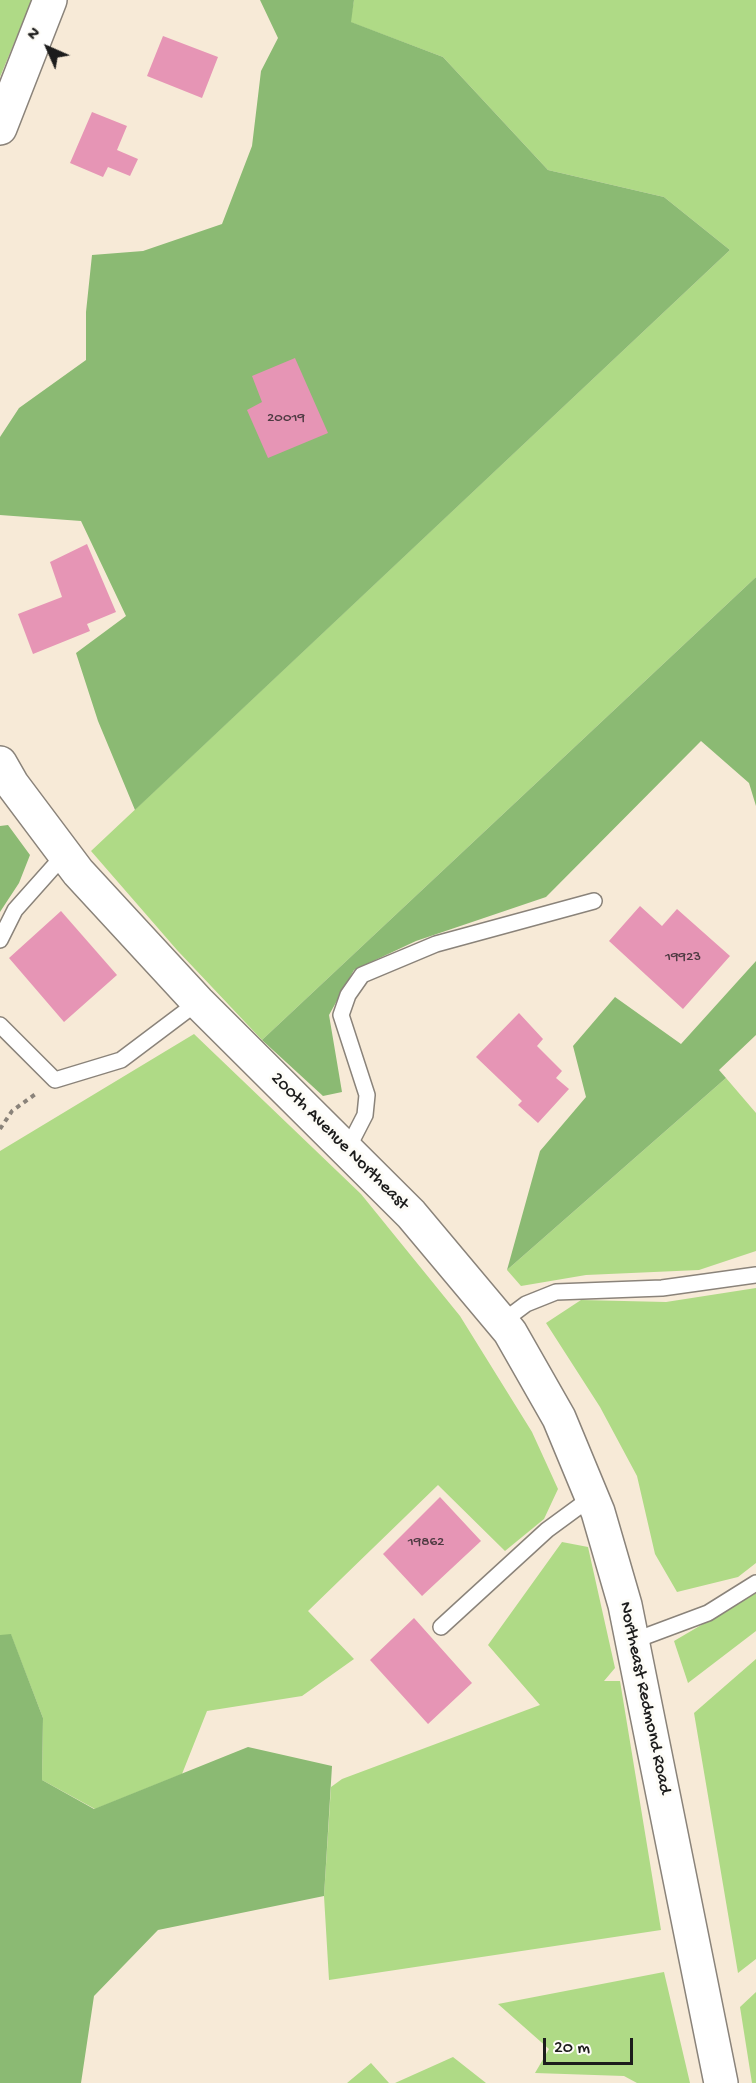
<!DOCTYPE html>
<style>
body{margin:0}
#map{position:relative;width:756px;height:2083px;overflow:hidden;background:#f7ead7;font-family:"Gochi Hand",sans-serif}
canvas{display:block}
.north{position:absolute;left:18px;top:18px;width:60px;height:60px;-webkit-text-stroke:4px #fdfcf7;paint-order:stroke;rotate:315deg;font-size:16px;font-weight:700;line-height:24px;text-align:center;color:#1c1c1c}
.north::after{content:'';display:block;margin:auto;width:21px;height:27px;background:#1c1c1c;clip-path:polygon(50% 0,100% 100%,50% 72%,0 100%)}
.scale{position:absolute;left:543px;top:2038px;width:90px;height:27px;box-sizing:border-box;border:3px solid #1c1c1c;border-top:0;padding-left:8px;font-size:18px;line-height:21px;white-space:nowrap;color:#1c1c1c;-webkit-text-stroke:4px #fdfcf7;paint-order:stroke}
</style>
<div id="map">
<canvas width="756" height="2083"></canvas>
<div class="north">N</div>
<div class="scale">20 m</div>
</div>
<script>
const context = document.querySelector('canvas').getContext('2d');
context.lineJoin = 'round';
function fill(path, color) { context.fillStyle = color; context.fill(path, 'evenodd'); }
const toPath = rows => new Path2D(rows.map(r => 'M' + r).join(''));
function strokePath(path, color, width, dash) { context.strokeStyle = color; context.lineWidth = width; context.lineCap = dash ? 'butt' : 'round'; context.setLineDash(dash || []); context.stroke(path); }
function label(font, color, halo, rows, align = 'center') {
  context.font = font + ' "Gochi Hand",sans-serif'; context.lineWidth = 6; context.setLineDash([]); context.textBaseline = 'middle'; context.strokeStyle = halo; context.fillStyle = color; for (const [text, x, y, turn = 0] of rows) {
    context.save(); context.translate(x, y); context.rotate((+turn || 0) * Math.PI / 180); context.textAlign = isNaN(turn) ? turn : align; if (halo) context.strokeText(text, 0, 0); context.fillText(text, 0, 0); context.restore();
  }
}
const green = toPath([
 [0,0,32,0,0,77],
 [354,0,756,0,756,577,262,1040,177,950,91,851,730,250,664,197,548,170,443,57,350,22],
 [194,1034,361,1194,460,1316,532,1432,558,1489,544,1519,505,1551,438,1485,308,1611,354,1659,302,1696,207,1711,182,1774,95,1809,42,1780,43,1718,11,1635,0,1635,0,1151],
 [726,1078,756,1113,756,1251,699,1270,586,1275,521,1286,507,1270],
 [756,1288,756,1563,738,1577,677,1592,655,1554,637,1476,600,1407,546,1323,581,1300,666,1302],
 [562,1542,588,1547,615,1668,604,1681,620,1681,661,1930,329,1980,324,1896,331,1787,342,1779,540,1705,488,1645],
 [756,1593,756,1631,688,1683,674,1641],
 [756,1659,756,1959,738,1973,694,1713],
 [664,1972,690,2083,637,2083,624,2076,535,2073,549,2049,498,2004],
 [756,1992,756,2083,752,2083,740,2007],
 [453,2057,486,2083,395,2083],
 [371,2063,389,2083,347,2083]
]);
const forest = toPath([
 [260,0,354,0,351,22,443,57,548,170,664,197,730,250,135,810,98,721,76,653,126,616,81,521,0,515,0,437,19,408,86,360,86,312,92,255,143,251,222,224,252,146,261,71,278,38],
 [756,577,756,806,749,783,701,741,546,897,416,941,354,970,329,1015,342,1092,323,1096,262,1040],
 [8,825,30,855,19,883,0,912,0,826],
 [756,961,756,1035,719,1070,726,1078,507,1270,540,1151,586,1097,573,1046,615,997,681,1044],
 [11,1634,43,1718,42,1780,94,1809,248,1747,332,1766,324,1896,158,1930,94,1996,81,2083,0,2083,0,1635]
]);
const building = toPath([
 [163,36,218,57,202,98,147,76],
 [92,112,127,126,117,150,138,159,130,176,108,167,103,177,70,163],
 [295,358,328,433,268,458,247,410,262,402,252,376],
 [87,544,116,612,87,624,90,631,33,654,18,614,62,597,50,562],
 [640,906,662,926,677,909,730,956,683,1009,609,941],
 [61,911,117,975,64,1022,9,958],
 [519,1013,543,1039,537,1046,562,1071,556,1078,569,1089,538,1123,518,1105,522,1101,476,1057],
 [440,1497,481,1541,422,1596,383,1554],
 [414,1618,472,1683,428,1724,370,1660]
]);
const path = toPath([
 [0,1129,12,1111,37,1093]
]);
const service = toPath([
 [0,940,15,910,64,855],
 [0,1025,55,1080,121,1060,198,1002],
 [347,1150,365,1115,367,1095,341,1015,348,995,362,975,436,944,594,901],
 [502,1322,526,1304,556,1292,662,1288,756,1275],
 [441,1627,547,1530,592,1497],
 [633,1641,708,1613,756,1583]
]);
const tertiary = toPath([
 [0,128,50,0],
 [0,763,12,784,78,872,198,1002,411,1214,510,1332,559,1418,598,1512,625,1605,721,2083]
]);
const numberNames = [
 ["20019",286,419],
 ["19923",683,958],
 ["19862",426,1543]
];
const streetNames = [
 ["200th Avenue Northeast",339,1142,45],
 ["Northeast Redmond Road",644,1698,78]
];
fill(green, '#afda86');
fill(forest, '#8bba73');
fill(building, '#e695b5');
strokePath(service, '#8a837a', 18);
strokePath(tertiary, '#8a837a', 36);
strokePath(path, '#8a837a', 4, [4.5, 4.5]);
strokePath(service, '#fff', 15);
strokePath(tertiary, '#fff', 33);
label('15px', '#4e3a42', null, numberNames);
label('18px', '#1c1c1c', '#fdfcf7', streetNames);
</script>
